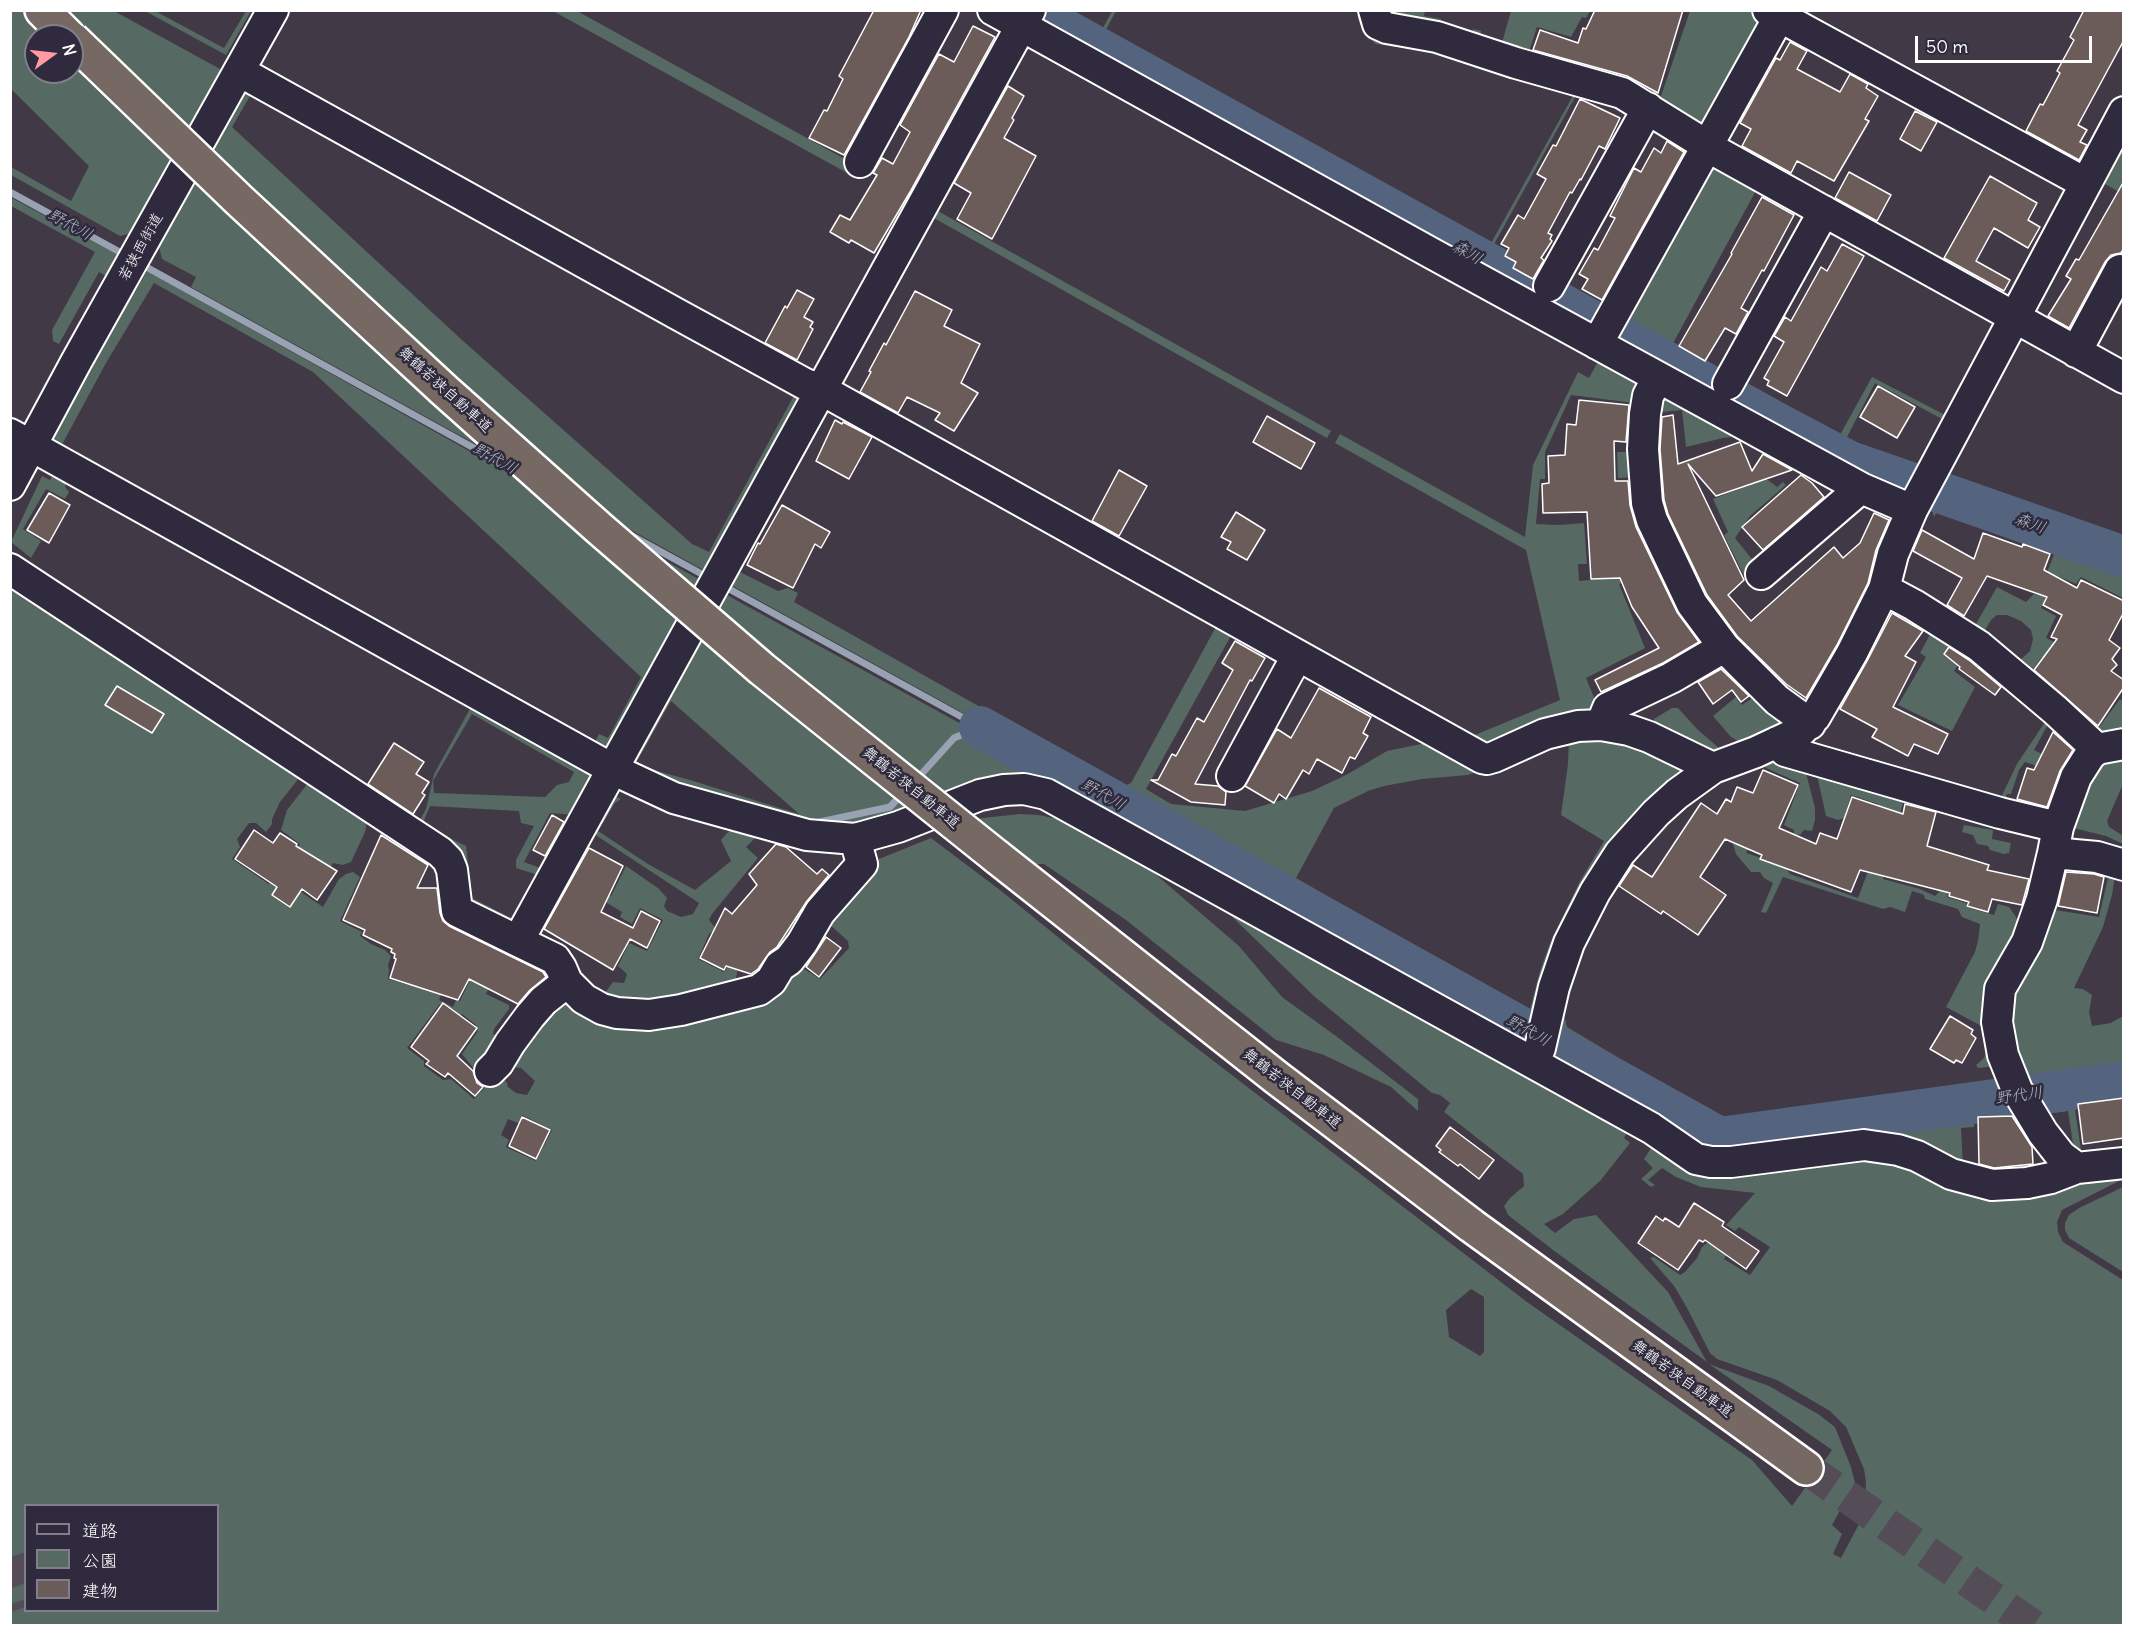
<!DOCTYPE html>
<meta charset="utf-8">
<style>
body{margin:0}
#map{position:relative;width:2134px;height:1636px;overflow:hidden;background:#413945;font-family:Delius,"Klee One",sans-serif}
canvas{display:block}
.frame{position:absolute;inset:0;border:12px solid #fff;pointer-events:none}
.legend{position:absolute;left:24px;top:1504px;width:195px;height:108px;box-sizing:border-box;background:#2f2a3d;border:2px solid #827f8b;margin:0;padding:8px 10px;list-style:none;font-size:18px;color:#fff}
.legend li{display:flex;align-items:center;gap:12px;height:30px}
.legend b{width:30px;border:2px solid #827f8b}
.north{position:absolute;left:24px;top:24px;width:60px;height:60px;box-sizing:border-box;background:#2f2a3d;border:2px solid #827f8b;border-radius:50%;rotate:75deg;font-size:16px;font-weight:700;line-height:24px;text-align:center;color:#fff}
.north::after{content:'';display:block;margin:auto;width:21px;height:27px;background:#ff9aa2;clip-path:polygon(50% 0,100% 100%,50% 72%,0 100%)}
.scale{position:absolute;left:1915px;top:36px;width:177px;height:27px;box-sizing:border-box;border:3px solid #fff;border-top:0;padding-left:8px;font-size:18px;line-height:21px;white-space:nowrap;color:#fff;-webkit-text-stroke:4px #2f2a3d;paint-order:stroke}
</style>
<div id="map">
<canvas width="2134" height="1636"></canvas>
<div class="frame"></div>
<ul class="legend">
<li><b style="height:8px;background:#2f2a3d"></b>道路</li>
<li><b style="height:16px;background:#566963"></b>公園</li>
<li><b style="height:16px;background:#6c5c59"></b>建物</li>
</ul>
<div class="north">N</div>
<div class="scale">50 m</div>
</div>
<script>
const context = document.querySelector('canvas').getContext('2d');
context.lineJoin = 'round';
function fill(path, color) { context.fillStyle = color; context.fill(path, 'evenodd'); }
const toPath = rows => new Path2D(rows.map(r => 'M' + r).join(''));
function strokePath(path, color, width, dash) { context.strokeStyle = color; context.lineWidth = width; context.lineCap = dash ? 'butt' : 'round'; context.setLineDash(dash || []); context.stroke(path); }
function label(font, color, halo, rows, align = 'center') {
  context.font = font + ' Delius,"Klee One",sans-serif'; context.lineWidth = 5; context.setLineDash([]); context.textBaseline = 'middle'; context.strokeStyle = halo; context.fillStyle = color; for (const [text, x, y, turn = 0] of rows) {
    context.save(); context.translate(x, y); context.rotate((+turn || 0) * Math.PI / 180); context.textAlign = isNaN(turn) ? turn : align; if (halo) context.strokeText(text, 0, 0); context.fillText(text, 0, 0); context.restore();
  }
}
const green = toPath([
 [11,11,114,11,222,70,223,75,133,231,129,234,120,236,11,175,11,167,71,201,89,166,11,89],
 [36,36,72,36,72,72,36,72],
 [145,11,155,11,224,48,246,11,251,11,226,55],
 [553,11,577,11,854,164,849,174],
 [1112,11,1116,11,1101,39,1107,45,1485,254,1575,92,1433,52,1376,44,1363,32,1358,19,1357,11,1364,11,1398,40,1578,92,1486,259,1095,43],
 [1383,11,1425,11,1424,16,1441,19,1440,23,1454,25,1454,29,1472,33,1473,29,1481,31,1479,40,1389,21],
 [1511,11,1590,11,1586,18,1582,17,1571,37,1537,27,1528,55,1501,46],
 [1690,11,1749,11,1764,21,1710,135,1644,91,1661,96],
 [251,82,807,392,707,572,191,287,196,277,162,259,159,247],
 [254,89,797,390,709,552,692,544,462,340,232,127],
 [2123,146,2123,194,2103,183],
 [1707,158,1759,185,1665,358,1613,329],
 [10,197,118,255,106,276,99,272,59,344,53,341,52,330,95,252,11,206],
 [936,210,1331,431,1327,438,932,217],
 [147,271,702,581,609,756,593,746,599,734,608,738,641,677,313,372,154,283,106,363,58,452,48,444,132,291,135,292],
 [1601,356,1649,382,1634,403,1571,395,1545,452,1545,479,1540,479,1536,524,1558,525,1584,523,1587,564,1578,564,1579,581,1602,579,1601,570,1653,565,1665,559,1668,567,1619,584,1645,648,1586,678,1598,707,1591,720,1492,752,1470,737,1560,700,1526,550,1335,443,1340,434,1525,537,1533,465,1578,372,1589,378],
 [1872,377,1947,416,1944,420,1875,383,1845,441,1879,460,1916,473,1913,479,1852,458,1735,396,1738,391,1835,444],
 [1664,390,1741,436,1723,438,1686,447,1682,410,1652,413],
 [1617,452,1635,452,1640,477,1618,478],
 [1759,473,1777,487,1783,482,1786,485,1750,516,1735,538,1759,568,1745,578,1724,535,1728,532,1713,499,1758,482],
 [53,474,67,482,65,487,69,492,65,499,46,489,23,529,41,541,31,558,11,542,42,476,50,480],
 [1944,485,2110,542,2106,549,1941,489],
 [1934,496,2123,563,2123,598,2081,577,2076,584,2057,576,2041,608,2056,616,2046,638,2062,646,2049,662,2042,657,2025,680,2018,662,2030,651,2033,639,2031,630,2021,621,2007,615,1997,615,1991,620,1984,632,1971,633,1997,587,2026,602,2034,594,2038,595,2055,552,1938,509,1934,517,1930,503],
 [738,571,778,591,788,588,798,593,794,602,1122,787,1131,783,1218,623,1233,632,1146,789,1171,804,1245,811,1312,791,1346,775,1387,751,1431,742,1463,757,1580,730,1693,763,1674,789,1535,1015,1529,1013,1525,1023,731,585],
 [1569,740,1568,764,1561,815,1604,841,1580,881,1550,943,1540,971,1529,1013,1460,978,1456,970,1296,878,1334,808,1368,791,1384,786,1422,779,1468,775],
 [10,579,299,771,299,778,280,802,272,819,272,824,266,832,256,823,249,823,237,839,240,847,232,859,269,884,274,881,300,844,281,830,287,810,308,783,314,780,368,816,365,832,351,862,343,865,333,863,330,868,321,864,301,892,323,907,339,879,346,874,353,872,360,877,340,921,362,932,360,936,371,944,385,950,391,956,388,965,389,970,388,979,409,985,429,942,441,948,438,953,433,955,426,966,420,981,442,992,439,1000,453,1007,456,1000,460,1001,478,963,470,959,473,954,479,955,486,938,497,942,484,968,492,972,493,978,486,994,509,1005,509,1009,494,1029,493,1034,505,1043,487,1068,487,1073,491,1077,497,1071,507,1083,508,1087,516,1093,527,1095,535,1081,521,1068,513,1067,507,1075,503,1069,516,1046,533,1024,548,1006,564,994,595,1015,611,1019,649,1022,674,1017,761,994,774,986,781,973,794,966,801,967,820,979,849,948,848,941,827,922,826,913,874,861,931,838,1000,890,1159,1019,1527,1302,1752,1460,1792,1506,1832,1450,1709,1364,1769,1386,1818,1414,1835,1427,1851,1467,1855,1483,1832,1525,1842,1534,1833,1554,1841,1558,1859,1524,1865,1500,1866,1482,1864,1469,1846,1427,1830,1411,1777,1380,1717,1359,1710,1353,1686,1306,1674,1286,1650,1258,1654,1257,1680,1275,1685,1272,1697,1258,1702,1247,1707,1243,1718,1246,1727,1253,1724,1259,1750,1275,1770,1247,1739,1227,1735,1231,1726,1225,1755,1193,1701,1187,1676,1177,1662,1168,1648,1180,1655,1185,1651,1187,1641,1179,1653,1168,1644,1159,1653,1145,1679,1164,1692,1170,1705,1173,1739,1175,1842,1160,1866,1159,1888,1161,1953,1187,1992,1193,2028,1191,2123,1172,2123,1179,2062,1210,2057,1222,2058,1232,2063,1242,2123,1280,2123,1625,11,1625],
 [440,1004,459,1018,462,1014,476,1025,475,1028,478,1031,462,1054,487,1085,474,1099,451,1079,443,1080,424,1066,424,1061,407,1048],
 [522,1115,552,1130,536,1161,506,1147,509,1140,501,1135,508,1119,518,1123],
 [1471,1289,1484,1297,1484,1352,1480,1356,1449,1337,1446,1310],
 [26,1506,218,1506,218,1610,26,1610],
 [725,594,1083,791,1079,799,1062,790,876,824,810,828,629,768],
 [671,701,799,814,690,780,635,765],
 [1935,625,1969,648,1954,671,1975,687,1952,731,1898,705,1926,657,1920,653],
 [1757,695,1802,725,1743,744,1731,737,1713,716,1736,697,1742,705],
 [2120,699,2123,701,2123,742,2099,746,2094,734],
 [471,707,595,776,575,815,550,813,524,862,549,871,516,928,472,910,416,827,426,809,434,774],
 [472,714,574,772,569,782,557,785,545,797,434,793,433,781],
 [430,806,519,811,521,823,534,826,516,860,516,868,538,875,513,919,472,898,466,846,422,825],
 [1672,708,1678,708,1697,729,1719,748,1712,756,1655,733,1654,719],
 [2051,713,2074,738,2047,726,2034,750,2056,761,2050,770,2025,762,2019,770,2011,794,2007,794,2001,809,1996,808,2017,764],
 [2123,746,2123,784,2107,821,2109,827,2122,835,2123,844,2106,836,2065,826,2079,778],
 [1765,756,1805,769,1815,808,1815,820,1812,831,1804,830,1800,835,1794,834,1794,830,1784,825,1800,783,1766,768,1763,764],
 [1817,775,1906,791,1883,879,1920,889,1935,896,1940,891,1949,890,1947,897,1966,903,1966,907,1994,915,1998,904,2009,907,2016,917,2019,924,1996,1066,1978,1068,1976,1065,1984,1058,1987,1047,1985,1028,1946,1007,1975,952,1978,941,1980,924,1962,917,1958,909,1925,899,1924,895,1912,891,1905,912,1890,907,1883,909,1783,877,1766,913,1761,912,1773,883,1764,878,1760,872,1751,872,1736,854,1733,844,1739,834,1751,841,1746,853,1784,865,1790,874,1858,898,1880,839,1871,825,1878,804,1851,795,1844,818,1838,820,1826,816],
 [613,795,621,799,615,803,598,831,648,864,695,890,731,861,721,840,727,833,737,826,760,833,746,847,758,858,712,914,709,920,716,929,709,934,698,959,724,972,731,962,738,967,734,989,680,1005,600,1000,613,982,624,983,627,974,618,966,629,943,647,951,663,920,640,908,632,924,620,917,622,912,604,901,582,897,562,885,566,882,576,886,579,881,611,896,626,866,658,888,667,898,664,906,667,911,681,917,693,914,699,903,591,832],
 [1098,797,1533,1039,1531,1049,1095,804],
 [1020,814,1039,815,1058,819,1125,848,1239,946,1282,997,1336,1036,1418,1099,1418,1111,1391,1087,1324,1055,1276,1040,1126,920,1044,864,1035,864,974,819],
 [1964,825,1993,830,1992,839,2011,843,2009,853,2004,854,1990,850,1988,846,1977,844,1973,835,1962,832],
 [1652,829,1660,834,1636,858,1633,857,1614,887,1591,934,1575,974,1564,1015,1567,1027,1669,1088,1726,1118,1966,1088,2007,1079,2013,1093,1723,1133,1552,1038,1558,1037,1560,1028,1553,1022,1564,974,1577,940,1610,879],
 [2110,869,2116,870,2112,895,2103,927,2074,988,2083,989,2092,995,2089,1012,2092,1026,2111,1023,2123,1016,2123,1077,2024,1091,2011,1067,2011,977,2043,908,2099,917],
 [1224,909,1628,1131,1624,1138,1630,1143,1600,1181,1563,1214,1544,1224,1555,1233,1574,1219,1596,1215,1668,1292,1707,1362,1553,1250,1508,1215,1504,1206,1510,1198,1524,1186,1523,1174,1444,1112,1450,1103,1440,1095,1432,1093,1315,997],
 [1547,1047,1720,1142,2018,1101,2026,1115,1975,1116,1974,1127,1961,1128,1963,1166,1922,1148,1715,1154,1549,1061],
 [2123,1087,2123,1096,2074,1103,2081,1150,2075,1150,2073,1144,2068,1111,2039,1115,2028,1099],
 [2123,1187,2123,1272,2069,1238,2065,1230,2065,1223,2069,1215,2079,1208]
]);
const stream = toPath([
 [10,192,127,256],
 [139,263,510,468],
 [627,533,709,578],
 [722,585,980,727],
 [916,780,954,738,980,727],
 [815,823,890,807,904,792]
]);
const river = toPath([
 [1029,10,1778,424,1850,462,1911,483],
 [1936,491,2124,557],
 [980,727,1720,1138,2124,1082]
]);
const building = toPath([
 [874,10,921,10,909,37,844,155,809,138,824,110,827,111,843,79,839,76,874,10],
 [1595,10,1683,10,1658,93,1627,76,1533,50,1540,30,1578,43,1583,28,1586,29,1595,10],
 [2084,10,2124,10,2124,40,2078,125,2087,130,2080,142,2087,145,2079,160,2026,131,2040,104,2043,105,2060,73,2057,71,2074,40,2070,37,2084,10],
 [973,26,995,37,910,192,874,253,851,240,849,243,830,232,840,215,850,220,877,175,873,173,882,158,893,164,910,132,900,125,939,54,954,62,973,26],
 [1790,42,1807,51,1797,69,1840,92,1850,74,1868,84,1866,88,1878,96,1865,119,1869,121,1834,181,1797,161,1791,173,1742,146,1751,129,1740,123,1776,58,1780,60,1790,42],
 [1008,86,1024,96,1012,118,1014,120,1004,138,1036,156,992,239,957,219,971,193,954,183,1008,86],
 [1580,99,1620,118,1605,149,1599,146,1581,180,1580,179,1572,193,1570,192,1548,233,1552,235,1550,239,1552,241,1541,258,1544,260,1533,279,1513,268,1516,262,1505,256,1509,248,1501,244,1518,215,1524,219,1546,179,1537,174,1553,145,1556,146,1580,99],
 [1915,111,1937,122,1921,151,1900,139,1915,111],
 [1667,141,1684,152,1602,300,1582,289,1588,279,1579,274,1594,248,1598,250,1615,218,1610,216,1634,168,1641,172,1654,148,1661,153,1667,141],
 [1849,172,1891,195,1877,221,1835,198,1849,172],
 [1990,176,2037,203,2028,220,2040,227,2028,248,1994,228,1976,261,2010,280,2004,291,1944,258,1990,176],
 [2124,181,2124,248,2121,253,2111,255,2105,262,2069,328,2048,316,2071,279,2066,276,2076,259,2079,260,2124,181],
 [1762,197,1794,215,1764,271,1762,270,1741,308,1748,312,1736,334,1725,328,1705,361,1679,346,1732,254,1731,253,1762,197],
 [1842,244,1864,256,1787,396,1767,385,1769,381,1764,378,1784,342,1774,336,1785,317,1791,321,1821,267,1827,271,1842,244],
 [797,290,814,299,804,317,813,322,810,327,813,329,797,360,765,343,785,306,787,308,797,290],
 [915,291,952,310,944,326,980,344,961,383,978,393,954,431,935,420,940,413,907,397,898,413,860,392,871,372,869,371,884,343,886,345,915,291],
 [1878,386,1915,407,1897,438,1860,417,1878,386],
 [1579,400,1629,405,1626,442,1614,441,1615,481,1628,481,1630,505,1636,527,1677,612,1699,642,1663,663,1601,692,1595,680,1659,648,1632,607,1620,578,1591,579,1587,512,1543,513,1542,484,1549,483,1548,456,1565,455,1567,424,1576,425,1579,400],
 [1673,415,1678,464,1740,442,1752,471,1763,454,1792,470,1716,496,1688,464,1744,580,1728,595,1751,621,1834,547,1843,558,1860,543,1874,513,1889,520,1876,550,1868,583,1837,645,1806,698,1786,684,1737,636,1707,595,1668,514,1664,500,1660,449,1662,417,1673,415],
 [1267,416,1315,443,1301,469,1253,442,1267,416],
 [835,420,842,424,843,422,872,437,849,479,816,461,835,420],
 [1119,470,1147,486,1119,536,1092,521,1119,470],
 [1801,475,1812,483,1824,497,1763,550,1742,527,1801,475],
 [49,493,70,505,49,543,27,530,49,493],
 [782,505,830,532,821,548,815,544,793,588,747,565,758,543,760,544,782,505],
 [1236,512,1265,530,1247,560,1227,549,1231,542,1221,537,1236,512],
 [1922,530,1974,559,1983,533,2022,547,2023,544,2050,554,2044,570,2077,588,2081,580,2124,601,2124,612,2109,640,2120,648,2112,659,2117,665,2111,671,2124,680,2124,687,2098,726,2034,670,2057,639,2051,637,2062,615,2043,605,2047,597,1987,576,1964,616,1947,605,1962,578,1913,551,1922,530],
 [1892,613,1923,631,1905,656,1916,662,1893,707,1948,734,1938,754,1914,744,1908,756,1872,737,1877,729,1840,709,1867,661,1892,613],
 [1235,641,1265,658,1252,681,1250,680,1195,784,1218,786,1226,792,1225,805,1191,802,1151,780,1158,780,1172,754,1176,756,1197,718,1204,722,1233,670,1222,663,1235,641],
 [1949,647,1969,660,2001,687,1995,695,1959,669,1960,667,1944,654,1949,647],
 [1721,669,1749,696,1741,702,1732,690,1713,704,1698,682,1721,669],
 [117,686,164,714,152,733,105,705,117,686],
 [1319,688,1371,717,1363,733,1368,736,1355,759,1350,757,1342,773,1317,759,1309,774,1303,770,1286,799,1279,794,1274,803,1245,786,1277,729,1291,738,1319,688],
 [2053,732,2073,750,2060,771,2047,807,2017,799,2027,768,2034,770,2053,732],
 [394,743,424,762,416,774,429,782,422,793,425,795,413,814,368,784,394,743],
 [1763,770,1798,785,1779,828,1816,844,1820,833,1837,839,1852,797,1903,814,1905,804,1936,812,1927,846,1989,865,1987,870,2029,879,2022,905,1992,899,1988,912,1967,906,1969,902,1949,896,1950,893,1860,870,1851,892,1760,859,1762,855,1725,839,1700,877,1726,895,1698,935,1663,911,1661,914,1619,886,1633,865,1652,877,1701,803,1717,814,1726,799,1731,802,1737,787,1753,793,1763,770],
 [552,815,564,822,545,856,533,850,552,815],
 [254,830,273,843,280,833,297,844,296,846,337,871,317,900,302,889,290,907,272,895,277,887,235,859,254,830],
 [381,835,428,865,417,888,437,888,440,913,443,921,449,926,543,972,546,977,530,990,518,1004,469,979,458,1000,390,978,396,959,394,958,395,954,391,952,392,949,363,935,365,930,343,920,381,835],
 [776,844,786,847,817,874,822,869,829,875,807,901,777,947,770,952,758,969,751,974,726,966,724,970,700,958,725,908,732,914,757,885,749,874,776,844],
 [589,848,623,866,601,912,633,928,641,911,660,921,647,948,630,939,613,970,544,929,589,848],
 [2066,872,2094,874,2104,877,2097,913,2058,906,2066,872],
 [826,937,841,948,819,977,806,967,826,937],
 [443,1003,477,1028,457,1056,473,1071,477,1083,483,1087,475,1096,448,1073,445,1077,426,1064,429,1061,411,1047,443,1003],
 [1950,1016,1973,1030,1971,1034,1976,1038,1962,1063,1956,1060,1954,1063,1930,1049,1950,1016],
 [2124,1098,2124,1138,2083,1144,2078,1104,2124,1098],
 [2012,1116,2032,1147,2033,1164,1994,1168,1979,1164,1978,1117,2012,1116],
 [522,1117,550,1130,536,1159,509,1146,522,1117],
 [1450,1127,1494,1160,1479,1179,1460,1164,1458,1166,1439,1152,1441,1150,1436,1146,1450,1127],
 [1694,1203,1724,1222,1722,1226,1759,1251,1746,1269,1705,1240,1703,1242,1699,1240,1678,1270,1638,1243,1656,1216,1663,1221,1665,1218,1679,1227,1694,1203]
]);
const minorTunnel = toPath([
 [10,1557,26,1607]
]);
const highwayTunnel = toPath([
 [1806,1468,2033,1626]
]);
const minor = toPath([
 [993,10,1433,254,1861,488,1912,510],
 [1374,10,1378,24,1387,28,1437,37,1516,63,1622,93,1719,153,2124,378],
 [1768,10,2085,183],
 [239,71,677,314,805,384,822,390,1482,758,1487,759,1494,757,1545,734,1578,726,1601,725,1629,730,1649,737,1713,768],
 [860,162,943,10],
 [1549,286,1648,108],
 [1597,344,1779,17],
 [2076,352,2120,270],
 [1658,377,1648,396,1645,414,1643,449,1647,503,1652,520,1692,604,1724,647,1777,700,1810,724],
 [1728,384,1824,211],
 [10,434,614,770,674,798,807,835,855,839,898,827,980,795,1004,790,1024,789,1046,794,1651,1128,1696,1159,1711,1162,1731,1162,1864,1145,1898,1150,1917,1156,1951,1174,1992,1185,2027,1183,2051,1178,2077,1168,2124,1163],
 [10,485,76,362,273,10],
 [10,569,440,852,448,860,452,870,457,911,518,941,1030,10],
 [1761,574,1861,488],
 [1884,589,1914,605,1979,646,2055,710,2097,749,2090,755,2076,777,2058,827],
 [1601,725,1608,708,1671,678,1724,647],
 [1777,742,1785,751,2000,813,2058,827,2053,853,2097,857,2124,865],
 [2097,749,2124,744],
 [1232,776,1297,656],
 [2053,853,2042,899,2027,942,2000,989,1997,1022,2003,1055,2017,1090,2043,1133,2061,1156,2077,1168],
 [518,941,555,959,561,968,567,982,584,999,602,1009,617,1013,649,1015,681,1010,759,990,771,981,780,966,789,960,802,943,820,912,862,864,855,839],
 [1534,1063,1540,1048,1554,987,1569,943,1595,892,1620,853,1656,813,1677,794,1713,768,1756,752,1801,731,1815,717,1852,653,1884,589,1893,554,1912,510,2124,112],
 [490,1071,498,1063,510,1043,530,1016,543,1001,567,982]
]);
const highway = toPath([
 [42,10,68,36],
 [997,857,1277,1078,1472,1226,1806,1468]
]);
const highwayBridge = toPath([
 [72,39,239,200,444,390,600,529,762,669,997,857]
]);
const streetNames = [
 ["若狭西街道",141,247,-61],
 ["舞鶴若狭自動車道",445,390,42],
 ["舞鶴若狭自動車道",911,788,39],
 ["舞鶴若狭自動車道",1292,1089,38],
 ["舞鶴若狭自動車道",1682,1379,36]
];
const waterNames = [
 ["野代川",70,225,29],
 ["森川",1467,253,29],
 ["野代川",495,459,29],
 ["森川",2030,524,19],
 ["野代川",1103,795,29],
 ["野代川",1528,1031,29],
 ["野代川",2019,1096,-8]
];
fill(green, '#566963');
strokePath(stream, '#98a2b2', 7);
strokePath(river, '#54647e', 42);
fill(building, '#6c5c59');
strokePath(building, '#fff', 1.5);
strokePath(minorTunnel, '#544d58', 30, [30, 15]);
strokePath(highwayTunnel, '#544d58', 33, [33, 16]);
strokePath(minor, '#fff', 34);
strokePath(highway, '#fff', 38);
strokePath(minor, '#2f2a3d', 30);
strokePath(highway, '#766964', 33);
strokePath(highwayBridge, '#fff', 38, []);
strokePath(highwayBridge, '#766964', 33);
label('15px', '#fff', '#2f2a3d', streetNames);
label('italic 16px', '#b2b9c5', '#2f2a3d', waterNames);
</script>
